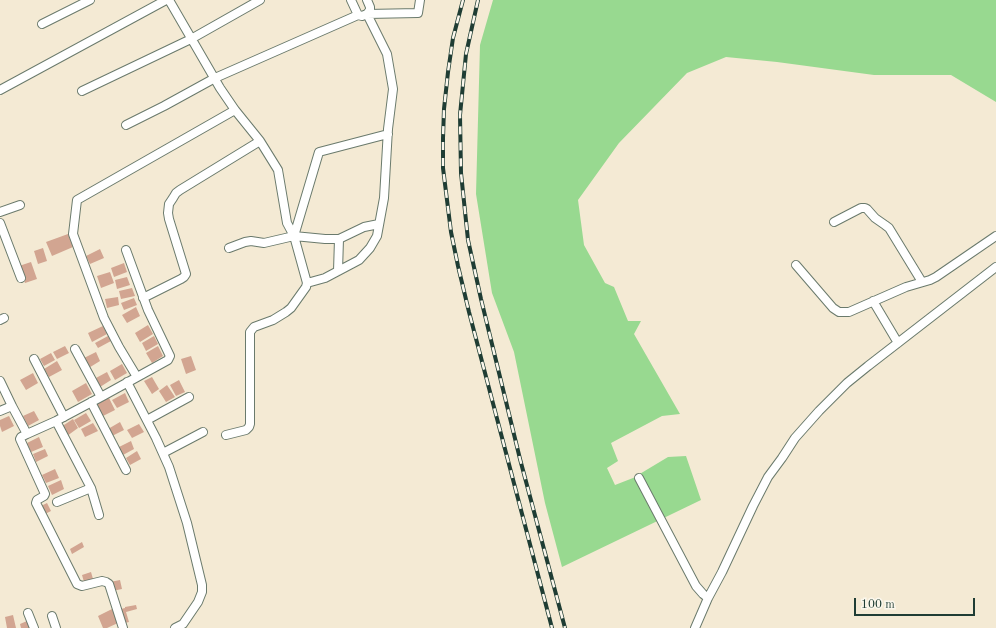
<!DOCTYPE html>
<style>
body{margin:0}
#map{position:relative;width:996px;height:628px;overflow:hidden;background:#f4ead4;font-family:"Old Standard TT",serif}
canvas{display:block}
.scale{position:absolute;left:854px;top:598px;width:121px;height:18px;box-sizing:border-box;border:2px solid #1f3d34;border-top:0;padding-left:5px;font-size:12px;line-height:14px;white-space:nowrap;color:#1f3d34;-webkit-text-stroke:3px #fbf7ec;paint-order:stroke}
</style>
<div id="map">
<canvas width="996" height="628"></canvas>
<div class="scale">100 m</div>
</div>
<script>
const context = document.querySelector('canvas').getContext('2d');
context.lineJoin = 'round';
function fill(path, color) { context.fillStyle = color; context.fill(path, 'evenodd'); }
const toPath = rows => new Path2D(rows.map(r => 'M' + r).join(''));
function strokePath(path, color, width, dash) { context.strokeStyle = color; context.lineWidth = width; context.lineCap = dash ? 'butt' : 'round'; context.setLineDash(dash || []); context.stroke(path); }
const green = toPath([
 [493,0,996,0,996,102,951,75,874,75,777,62,726,57,687,73,619,143,578,200,584,245,605,283,614,287,628,321,641,321,634,334,680,414,662,416,611,443,618,461,607,468,615,485,633,478,668,457,686,456,701,500,562,567,545,503,514,352,492,293,476,194,480,45]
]);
const building = toPath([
 [68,234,73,247,52,256,46,242],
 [43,248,47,261,38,264,34,251],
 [100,249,104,258,90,264,86,256],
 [31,262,37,279,25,283,19,266],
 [124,263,127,272,114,277,111,268],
 [110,272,114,283,101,288,97,276],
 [127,277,130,285,117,289,115,280],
 [132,288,135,296,121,299,119,291],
 [118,297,119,305,107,308,105,299],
 [134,298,137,305,124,310,121,303],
 [136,307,140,316,127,323,122,315],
 [148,325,153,334,140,342,135,333],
 [103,326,107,334,92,342,88,333],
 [108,336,111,341,98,348,95,343],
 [154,336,158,344,146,351,142,343],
 [65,346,69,353,57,359,53,352],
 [158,346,163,356,152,363,146,353],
 [96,352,100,361,87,369,82,359],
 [51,353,55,360,44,366,40,359],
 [191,356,196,370,186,374,181,359],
 [57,361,62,370,49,377,44,369],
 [122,364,127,373,115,380,110,371],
 [107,372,111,380,100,387,96,378],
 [33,373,38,383,26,390,20,380],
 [152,377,159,389,152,394,144,381],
 [179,380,185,392,176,396,170,385],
 [86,383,92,394,78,402,72,391],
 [167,385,175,397,166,402,159,391],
 [125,393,129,402,117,408,112,400],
 [109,398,115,410,103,416,97,404],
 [34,411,39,420,28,426,23,416],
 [86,413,91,421,79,428,74,420],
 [9,416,14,426,2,432,0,426,0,420],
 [73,419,78,428,67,436,61,427],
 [120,422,124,430,112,436,108,429],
 [93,423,98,431,85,437,81,429],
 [139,424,144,432,132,438,127,430],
 [39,437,43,447,31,452,27,443],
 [131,441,134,449,123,455,119,447],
 [45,449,48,456,36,462,33,454],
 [137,451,141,459,130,465,126,458],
 [55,469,59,478,46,483,42,475],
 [61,480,64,489,52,495,48,486],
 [47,503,51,511,45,514,41,506],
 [82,542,84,547,72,554,70,549],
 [91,572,93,579,84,582,82,575],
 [120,580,122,589,112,591,110,582],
 [136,605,137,609,126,612,129,622,125,623,121,609,125,608,125,607],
 [112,609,118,623,107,628,103,628,98,616],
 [13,615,16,628,7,628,5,617],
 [27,621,30,628,21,628,20,624]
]);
const minor = toPath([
 [169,0,220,88,235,110,260,141,278,170,287,223,294,236,307,283,306,287,291,308,286,312,273,320,254,327,250,332,250,424,249,427,246,430,226,435],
 [351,0,358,15,362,16,367,14,418,13,420,0],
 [367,0,370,7,370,10,367,14],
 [42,24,90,0],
 [0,90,166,0],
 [82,91,191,39,260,0],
 [126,125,164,106,215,78,358,15],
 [0,212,20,205],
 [834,222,861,208,865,208,867,209,875,218,885,225,889,228,922,282],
 [0,223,21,278],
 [294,236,319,152,388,134],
 [229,248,245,242,251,241,264,243,294,236,325,239,339,239,364,227,379,224],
 [796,265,833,308,839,312,849,312,906,287,930,280,936,277,996,236],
 [338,271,339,239],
 [307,283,325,278,359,260,370,248,377,236,384,198,388,129,393,89,387,54,367,14],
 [143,298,181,279,184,277,186,274,169,219,168,213,169,204,173,198,176,193,180,190,260,141],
 [873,301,898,343],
 [0,320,4,318],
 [34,359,64,417],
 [137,377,119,347,104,318,73,234,77,200,235,110],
 [0,381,12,406],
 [127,382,156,438,169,467,187,523,202,585,202,592,198,602,183,624,175,628],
 [101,397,168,360,170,356,148,310,126,250],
 [91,402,126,470],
 [0,411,12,406,27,434,56,421,101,397,75,349],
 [147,420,189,397],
 [56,421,91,488,99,515],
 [27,434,21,437,20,439,45,494,44,496,37,500,36,503,77,584,82,586,102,581,106,582,109,584,123,628],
 [163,453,203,432],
 [639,478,696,586,703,594,708,598],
 [57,502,91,488],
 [28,613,34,628],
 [52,616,56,628],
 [695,628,708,598,722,572,753,506,768,477,782,458,795,438,819,411,847,383,868,366,996,267]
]);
const rail = toPath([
 [463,0,453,38,448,72,444,109,443,138,443,168,451,232,458,266,469,312,552,628],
 [478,0,466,54,460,115,461,173,468,240,481,299,520,459,565,628]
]);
fill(green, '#98d990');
fill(building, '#d2a591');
strokePath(minor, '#6a7a6c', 10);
strokePath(minor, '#fff', 8);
strokePath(rail, '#1f3d34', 4);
strokePath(rail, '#fbf7ec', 2.5, [8]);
</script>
